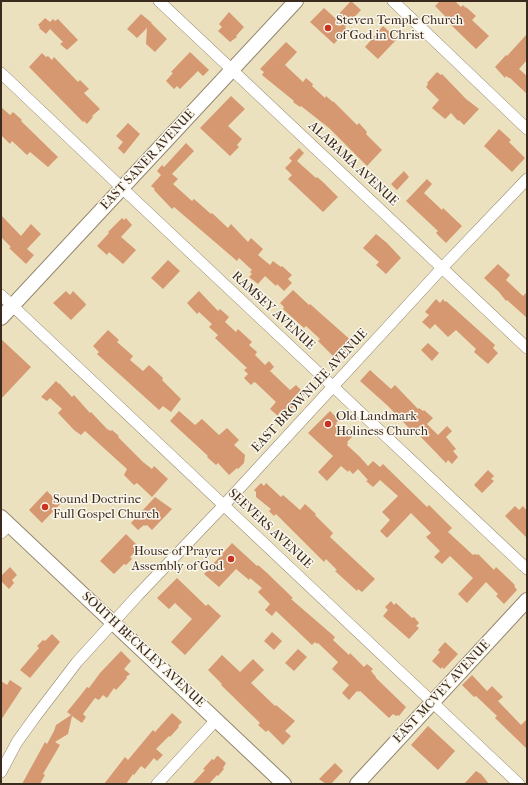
<!DOCTYPE html>
<style>
body{margin:0}
#map{position:relative;width:528px;height:785px;overflow:hidden;background:#ebe1bf;font-family:"IM FELL French Canon",serif}
canvas{display:block}
.frame{position:absolute;inset:0;border:2px solid #3b2a1e;pointer-events:none}
</style>
<div id="map">
<canvas width="528" height="785"></canvas>
<div class="frame"></div>
</div>
<script>
const context = document.querySelector('canvas').getContext('2d');
context.lineJoin = 'round';
function fill(path, color) { context.fillStyle = color; context.fill(path, 'evenodd'); }
const toPath = rows => new Path2D(rows.map(r => 'M' + r).join(''));
function strokePath(path, color, width, dash) { context.strokeStyle = color; context.lineWidth = width; context.lineCap = dash ? 'butt' : 'round'; context.setLineDash(dash || []); context.stroke(path); }
function label(font, color, halo, rows, align = 'center') {
  context.font = font + ' "IM FELL French Canon",serif'; context.lineWidth = 3; context.setLineDash([]); context.textBaseline = 'middle'; context.strokeStyle = halo; context.fillStyle = color; for (const [text, x, y, turn = 0] of rows) {
    context.save(); context.translate(x, y); context.rotate((+turn || 0) * Math.PI / 180); context.textAlign = isNaN(turn) ? turn : align; if (halo) context.strokeText(text, 0, 0); context.fillText(text, 0, 0); context.restore();
  }
}
const building = toPath([
 [351,1,361,10,345,27,347,30,334,44,310,22,324,8,335,18],
 [440,1,455,1,461,7,463,5,466,8,466,7,476,16,472,20,489,36,476,49,450,24,450,23,448,21,449,20,435,6],
 [229,12,244,27,236,36,237,37,230,42,218,31,222,27,219,24],
 [141,14,152,23,151,23,167,39,155,52,146,44,147,28,137,38,127,29],
 [45,18,50,22,53,19,55,21,58,19,78,40,67,50,60,44,63,42,50,29,46,34,39,28,40,27,38,25],
 [383,26,397,39,378,59,365,47],
 [527,34,527,60,519,69,527,76,527,94,510,78,509,78,506,76,505,78,495,67,506,55,507,56],
 [286,42,297,52,285,65,303,82,306,78,313,84,312,86,325,98,326,96,333,102,333,101,357,125,359,123,367,132,366,134,382,150,367,166,329,128,301,106,300,107,293,102,294,101,262,75,264,72,260,69],
 [190,52,209,70,203,76,198,71,180,89,177,86,174,89,166,81,173,73,171,72],
 [42,53,46,57,48,56,52,60,54,57,78,82,80,80,89,89,84,93,100,109,92,116,93,117,87,124,84,121,83,122,29,67],
 [437,72,441,75,442,74,466,99,479,109,464,125,459,120,458,121,451,113,445,119,432,108,439,100,426,87,428,84,427,83],
 [231,96,245,109,228,126,242,139,237,145,239,147,230,156,200,128],
 [1,107,10,115,13,112,22,120,21,121,58,157,48,167,30,152,27,155,12,141,10,144,1,135],
 [128,123,140,134,124,154,118,148,123,142,116,136],
 [499,129,511,140,509,142,525,158,512,172,484,146],
 [186,143,194,151,172,174,178,179,173,184,192,201,194,199,211,214,212,213,228,228,231,224,248,242,251,238,263,249,258,255,270,265,273,261,281,267,282,266,292,275,288,279,292,283,284,291,277,284,276,286,265,276,258,284,249,277,252,274,250,272,252,270,239,258,237,261,174,207,172,209,154,190,155,189,151,186,161,175,157,171,162,165,164,167],
 [299,148,304,153,297,161,316,178,317,177,323,182,338,197,323,212,288,179,292,175,285,168,292,161,289,158],
 [404,171,409,177,397,190,391,184],
 [427,179,432,184,424,193,442,210,443,208,462,226,446,243,436,233,438,231,406,201],
 [1,215,21,236,31,224,41,234,27,249,34,255,26,264,9,248,11,247,1,237],
 [122,218,124,220,126,218,132,225,121,237,136,250,123,264,109,252,107,255,97,246,109,233,108,232],
 [376,234,387,243,401,258,386,274,376,265,379,262,363,248],
 [168,260,180,271,163,289,151,278],
 [498,264,510,275,506,280,523,296,527,292,527,318,507,300,506,301,499,292,484,278],
 [293,290,309,305,310,304,354,343,337,360,318,341,320,339,306,326,304,328,283,309,284,307,280,303],
 [66,291,70,295,73,291,85,303,86,305,71,320,53,303],
 [199,291,218,311,220,309,229,317,225,322,236,332,238,329,252,342,249,345,257,352,255,355,265,365,269,361,274,367,270,371,290,390,296,385,305,394,288,412,286,410,279,417,270,409,276,402,256,383,254,382,251,385,244,378,248,374,244,370,247,368,215,338,218,335,209,327,212,324,199,312,197,314,187,303],
 [436,299,440,303,443,299,445,302,446,301,495,345,493,348,498,353,488,364,474,352,476,349,456,330,448,337,435,324,430,329,422,322,429,315,425,312],
 [108,330,119,340,117,342,133,356,130,360,143,371,149,365,163,378,162,380,181,399,171,412,163,406,159,410,97,354,99,352,93,346],
 [1,339,31,367,1,399],
 [428,343,439,353,432,361,421,350],
 [370,370,391,389,395,385,418,409,419,408,423,411,424,410,433,418,427,424,438,435,447,426,452,431,446,437,456,449,453,451,458,457,452,464,448,460,446,463,418,434,416,436,407,428,408,427,388,406,360,381],
 [56,381,59,384,59,383,72,397,74,395,90,413,91,412,107,429,111,431,112,430,119,436,118,437,143,462,152,469,154,466,168,479,152,497,137,483,134,485,124,475,127,469,85,431,81,435,74,430,58,413,62,409,61,408,50,398,47,401,41,397],
 [179,411,195,425,202,419,219,435,227,428,239,440,234,445,245,455,244,463,238,469,237,468,229,475,218,463,216,465,207,457,208,456,170,421],
 [330,411,339,420,336,423,352,437,347,442,348,443,347,445,360,457,368,466,373,461,380,467,383,464,427,507,429,505,452,528,448,532,473,555,475,554,477,555,478,554,494,570,496,567,515,585,514,586,517,590,504,604,496,596,498,594,486,582,467,603,458,594,473,578,450,556,442,564,434,557,440,551,426,537,431,533,411,513,387,538,380,531,390,520,382,512,398,496,380,480,373,487,366,481,368,480,358,469,353,474,349,470,348,472,341,466,327,481,318,472,333,456,308,433],
 [488,470,494,476,491,479,494,481,482,493,474,485],
 [261,483,264,486,266,483,281,497,283,495,300,510,305,504,316,514,315,515,333,533,330,537,375,579,362,592,358,589,357,591,335,571,337,570,326,559,324,562,276,514,274,516,269,511,271,509,256,497,256,492,254,490],
 [47,491,60,504,42,523,29,510],
 [155,497,172,509,152,530,147,525,145,526,144,525,138,530,131,523],
 [515,506,519,510,523,506,527,511,527,538,505,516],
 [126,534,140,548,130,557,132,559,126,565,124,564,114,574,100,561],
 [232,543,257,566,258,565,266,572,293,598,291,599,335,637,333,640,349,655,350,653,364,667,367,664,373,669,371,671,376,677,376,678,406,707,399,716,398,715,396,716,393,714,389,718,360,691,359,692,357,691,349,700,342,693,349,685,332,669,338,662,318,643,317,644,315,642,312,645,276,611,272,616,265,610,270,604,258,592,262,588,250,578,249,580,236,569,219,587,204,574],
 [10,567,17,575,12,580,14,583,9,589,1,581,1,576],
 [177,578,206,606,208,604,221,616,185,655,171,642,192,619,175,603,169,609,157,598],
 [391,601,394,605,396,603,412,618,414,617,419,623,416,626,419,628,409,639,383,616,388,610,385,607],
 [272,632,282,641,274,650,264,641],
 [52,634,60,642,30,678,20,670,39,648,37,646,43,640,45,641],
 [445,642,458,654,444,669,442,667,441,669,432,661,440,652,438,650],
 [298,649,307,657,294,671,285,663],
 [121,651,131,661,124,669,130,674,126,677,127,678,116,690,114,688,107,698,103,695,99,700,95,698,83,714,86,717,82,723,72,716,68,734,55,742,60,745,43,774,45,775,40,784,22,784,45,742,47,744,54,731,56,725,71,715,67,712,80,696,87,687,89,688,100,673],
 [222,655,240,672,253,659,264,670,251,683,275,706,276,705,295,721,285,731,291,736,283,745,268,730,266,732,258,725,260,723,221,685,222,684,208,670],
 [472,675,487,691,492,686,503,697,498,701,521,725,527,719,527,749,495,718,497,716,476,696,474,697,462,685],
 [10,680,22,688,1,720,1,681,7,685],
 [172,713,182,722,178,726,179,727,170,737,169,736,156,749,163,755,157,761,154,758,145,769,141,766,134,775,133,774,126,784,104,784,125,757,128,760,153,730,155,732],
 [428,726,455,751,438,770,411,745],
 [217,756,218,756,226,763,223,768,224,769,218,776,217,775,209,784,192,784,205,770,203,769,212,759,214,760],
 [335,763,343,771,331,784,326,784,319,779],
 [476,771,481,774,489,784,464,784]
]);
const minor = toPath([
 [159,1,527,348],
 [393,1,527,129],
 [1,73,122,188,527,569],
 [1,295,519,784],
 [1,533,9,525],
 [1,772,17,742,35,717,77,662,138,595,224,505,442,268,527,179],
 [157,784,216,720]
]);
const tertiary = toPath([
 [1,318,296,1],
 [1,517,284,784],
 [357,784,527,600]
]);
const markers = [
 [328,28,4,"#c8321e"],
 [328,424,4,"#c8321e"],
 [45,507,4,"#c8321e"],
 [231,559,4,"#c8321e"]
];
const poiNames = [
 ["Steven Temple Church",336,21],
 ["of God in Christ",336,36],
 ["Old Landmark",336,417],
 ["Holiness Church",336,432],
 ["Sound Doctrine",53,500],
 ["Full Gospel Church",53,515],
 ["House of Prayer",223,552,"right"],
 ["Assembly of God",223,567,"right"]
];
const streetNames = [
 ["EAST SANER AVENUE",148,160,-47],
 ["ALABAMA AVENUE",353,164,43],
 ["RAMSEY AVENUE",273,311,43],
 ["EAST BROWNLEE AVENUE",310,391,-47],
 ["SEEVERS AVENUE",270,529,43],
 ["SOUTH BECKLEY AVENUE",143,650,43],
 ["EAST MCVEY AVENUE",442,692,-47]
];
fill(building, '#d59870');
strokePath(minor, '#93866e', 12);
strokePath(tertiary, '#93866e', 16);
strokePath(minor, '#fff', 11);
strokePath(tertiary, '#fff', 14);
for (const [x, y, r, color] of markers) { const dot = new Path2D(); dot.arc(x, y, r, 0, 2 * Math.PI); context.fillStyle = color; context.fill(dot); strokePath(dot, '#fbf7ec', 1.5); }
label('13px', '#3b2a1e', '#fbf7ec', poiNames, 'left');
label('13px', '#3b2a1e', '#fbf7ec', streetNames);
</script>
